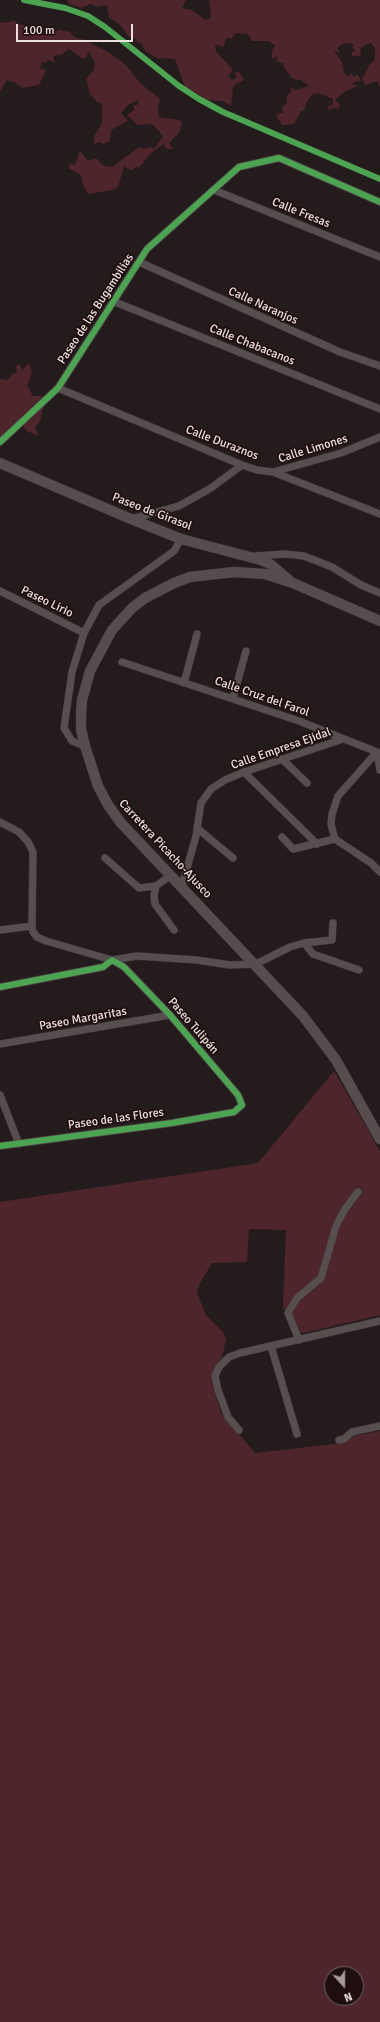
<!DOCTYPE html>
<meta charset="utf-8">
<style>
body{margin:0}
#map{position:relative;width:380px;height:2022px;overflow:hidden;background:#241b1c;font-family:Signika,sans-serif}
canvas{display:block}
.north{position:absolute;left:324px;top:1966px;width:40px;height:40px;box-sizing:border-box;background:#1f0e10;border:1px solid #716263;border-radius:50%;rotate:159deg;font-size:11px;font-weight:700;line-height:16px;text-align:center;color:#ebdfe0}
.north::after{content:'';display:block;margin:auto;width:14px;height:18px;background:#a59a9b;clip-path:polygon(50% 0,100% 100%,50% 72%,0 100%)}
.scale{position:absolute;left:16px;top:24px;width:117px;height:18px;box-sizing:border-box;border:2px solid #ebdfe0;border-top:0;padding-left:5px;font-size:12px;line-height:14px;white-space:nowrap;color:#ebdfe0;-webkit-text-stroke:3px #1f0e10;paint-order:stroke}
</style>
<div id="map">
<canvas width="380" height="2022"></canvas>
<div class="north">N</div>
<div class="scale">100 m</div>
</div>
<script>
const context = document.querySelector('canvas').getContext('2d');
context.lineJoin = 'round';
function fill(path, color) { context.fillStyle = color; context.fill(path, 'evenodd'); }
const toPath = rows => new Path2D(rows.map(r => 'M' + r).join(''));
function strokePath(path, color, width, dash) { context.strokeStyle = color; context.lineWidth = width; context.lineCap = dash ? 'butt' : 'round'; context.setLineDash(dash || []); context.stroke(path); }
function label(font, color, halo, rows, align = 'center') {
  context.font = font + ' Signika,sans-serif'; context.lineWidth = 3.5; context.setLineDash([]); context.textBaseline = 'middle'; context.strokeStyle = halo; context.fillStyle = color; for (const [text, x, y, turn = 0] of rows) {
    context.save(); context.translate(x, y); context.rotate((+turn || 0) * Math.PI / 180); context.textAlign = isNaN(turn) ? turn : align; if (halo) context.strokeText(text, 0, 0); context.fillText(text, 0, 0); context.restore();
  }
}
const green = toPath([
 [67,0,186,0,182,8,192,10,205,20,209,19,211,16,209,0,380,0,380,87,377,81,365,85,362,79,370,64,375,60,375,48,371,43,367,44,360,49,361,56,352,56,352,52,356,51,352,48,354,44,344,43,337,48,340,53,334,51,342,62,344,70,343,72,349,77,351,73,354,77,357,74,361,81,354,82,352,85,359,85,342,93,335,100,340,104,339,109,333,108,329,111,328,106,333,105,333,99,318,93,313,94,307,101,304,110,301,111,294,124,282,125,280,120,278,121,277,114,283,113,282,108,287,102,287,95,291,92,291,87,296,90,309,86,301,80,293,79,285,69,283,63,276,61,278,56,272,59,272,51,275,45,268,41,252,41,248,34,236,33,231,39,227,37,223,47,215,44,216,51,233,70,229,75,230,78,233,80,237,77,235,72,239,72,244,80,233,86,231,106,222,101,208,100,185,87,175,59,157,58,145,51,142,44,135,41,136,39,129,37,120,25,109,17,107,5,97,7,91,4,81,8,69,4],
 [14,20,18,24,29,26,30,32,36,28,41,35,46,35,60,30,70,32,74,37,85,40,110,53,126,65,140,83,160,99,158,106,159,117,179,120,182,123,179,133,169,143,173,149,167,149,163,144,150,154,139,168,137,167,131,170,124,166,118,187,112,190,88,194,82,182,81,175,68,168,70,164,75,165,80,151,88,161,96,158,104,166,112,167,139,147,144,149,150,147,154,149,163,136,152,124,138,125,127,115,134,110,134,105,138,105,138,100,128,105,121,113,128,121,111,130,110,141,103,144,99,142,94,144,94,136,102,123,102,104,97,102,90,94,86,79,94,70,95,62,88,51,87,56,83,59,69,49,61,55,53,56,55,63,47,59,47,63,42,62,40,68,46,70,39,85,22,88,14,82,7,80,0,92,0,22,6,23],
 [19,363,22,370,29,363,32,373,27,386,33,396,43,396,45,402,40,421,35,427,38,436,27,431,22,425,0,444,0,379,8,380,12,374,17,373,16,367],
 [334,1071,380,1151,380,1315,304,1333,298,1332,283,1307,286,1230,249,1229,247,1262,212,1263,199,1285,197,1293,206,1315,224,1333,226,1340,222,1357,214,1368,212,1383,221,1413,255,1453,343,1443,355,1436,380,1431,380,2022,0,2022,0,1202,258,1163],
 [332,1974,356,1974,356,1998,332,1998]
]);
const street = toPath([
 [214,190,380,257],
 [139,262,340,352,380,366],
 [115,302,380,409],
 [58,388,242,465,257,470,273,472,380,514],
 [0,442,58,388,147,249,239,167,279,158,380,202],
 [273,472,341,453,380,437],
 [131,519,179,506,211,488,242,465],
 [255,556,285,554,304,556,332,567,361,585,380,593],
 [0,591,84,633],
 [122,662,299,721,377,752,380,770],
 [184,683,197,634],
 [233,698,246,651],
 [85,746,72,741,64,728,72,672,84,633,99,605,174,551,181,539],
 [282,759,307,783],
 [244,772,317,844],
 [0,822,19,832,28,842,33,852,32,926,33,932,37,937,46,941,112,960,137,956,197,960,230,965,256,964,290,947,304,943,332,940,333,923],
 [197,828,233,858],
 [282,837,293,849,335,839],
 [335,839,331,824,332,814,338,796,377,752,380,753],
 [335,839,371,863,380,872],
 [105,858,139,888,156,886,171,875],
 [156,886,154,896,155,904,174,930],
 [182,886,196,836,201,803,211,789,225,780,244,772,343,739],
 [0,930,32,926],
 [304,943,313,954,359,970],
 [0,987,103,967,112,960,124,967,170,1015,238,1095,242,1105,234,1112,172,1123,0,1146],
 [0,1044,170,1015],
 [0,1095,19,1144],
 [299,1340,288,1313,297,1298,321,1278,336,1226,345,1209,358,1192],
 [271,1346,297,1434],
 [239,1430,228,1417,218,1390,215,1376,219,1367,229,1357,240,1353,380,1321],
 [339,1440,344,1439,352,1432,380,1426]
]);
const secondary = toPath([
 [0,463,131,519,181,539,261,560,270,564,289,580],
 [380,621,293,583,265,574,234,572,190,577,174,583,145,598,132,608,112,630,90,671,82,700,81,714,81,729,85,746,98,786,108,805,121,823,303,1016,336,1060,380,1139]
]);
const cycleway = toPath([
 [24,0,65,8,88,16,105,27,179,86,199,99,223,112,380,179],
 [0,442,58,388,147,249,239,167,279,158,380,202],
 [0,987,103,967,112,960,124,967,170,1015,238,1095,242,1105,234,1112,172,1123,0,1146]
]);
const streetNames = [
 ["Calle Fresas",301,213,22],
 ["Calle Naranjos",263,306,24],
 ["Paseo de las Bugambilias",96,309,-57],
 ["Calle Chabacanos",252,345,22],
 ["Calle Duraznos",222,443,21],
 ["Calle Limones",313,449,-17],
 ["Paseo de Girasol",152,512,21],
 ["Paseo Lirio",47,602,26],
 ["Calle Cruz del Farol",262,697,19],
 ["Calle Empresa Ejidal",281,749,-19],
 ["Carretera Picacho-Ajusco",165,849,47],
 ["Paseo Margaritas",83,1019,-10],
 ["Paseo Tulipán",193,1026,49],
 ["Paseo de las Flores",116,1119,-8]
];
fill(green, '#4f252c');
strokePath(street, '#3d3536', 8);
strokePath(secondary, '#3d3536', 11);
strokePath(street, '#564e4f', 7);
strokePath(secondary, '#574d4e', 10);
strokePath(cycleway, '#4ca352', 6);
label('12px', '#ebdfe0', '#1f0e10', streetNames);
</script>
